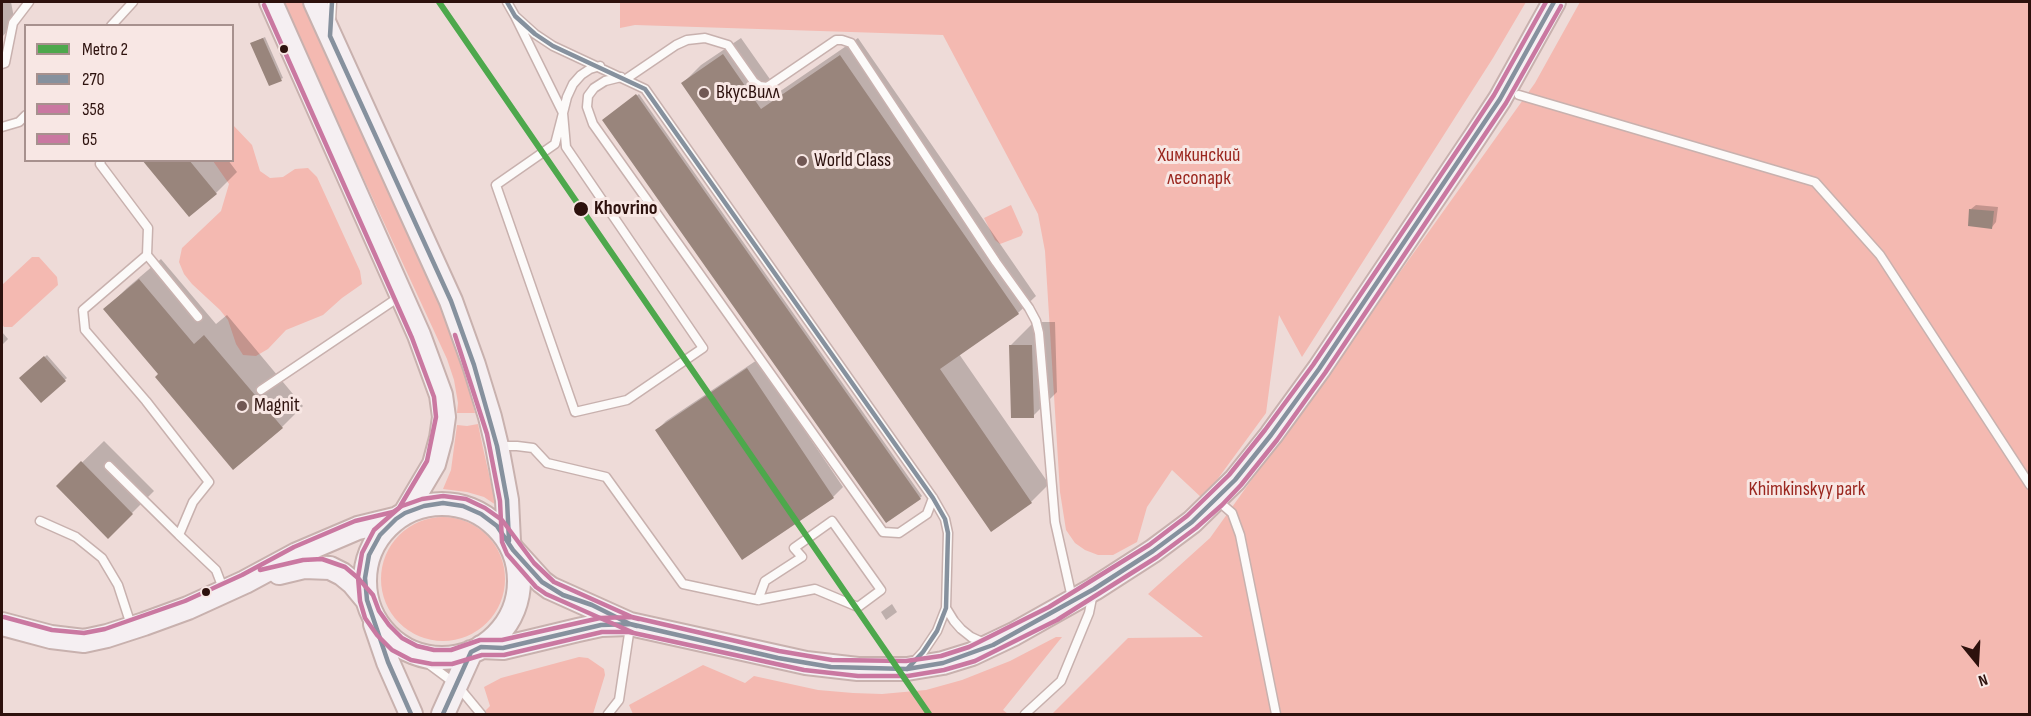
<!DOCTYPE html>
<meta charset="utf-8">
<style>
body{margin:0}
#map{position:relative;width:2031px;height:716px;overflow:hidden;background:#eedbd8;font-family:"Sofia Sans Condensed",sans-serif}
canvas{display:block}
.frame{position:absolute;inset:0;border:3px solid #2d110d;pointer-events:none}
.legend{position:absolute;left:24px;top:24px;width:210px;height:138px;box-sizing:border-box;background:#f8e7e4;border:2px solid #a7918e;margin:0;padding:8px 10px;list-style:none;font-size:18px;color:#2d110d}
.legend li{display:flex;align-items:center;gap:12px;height:30px}
.legend b{width:30px;border:2px solid #a7918e}
.north{position:absolute;left:1947px;top:632px;width:60px;height:60px;-webkit-text-stroke:4px #f8e7e4;paint-order:stroke;rotate:162deg;font-size:16px;font-weight:700;line-height:24px;text-align:center;color:#2d110d}
.north::after{content:'';display:block;margin:auto;width:21px;height:27px;background:#2d110d;clip-path:polygon(50% 0,100% 100%,50% 72%,0 100%)}
</style>
<div id="map">
<canvas width="2031" height="716"></canvas>
<div class="frame"></div>
<ul class="legend">
<li><b style="height:8px;background:#4da84c"></b>Metro 2</li>
<li><b style="height:8px;background:#86919e"></b>270</li>
<li><b style="height:8px;background:#ca78a1"></b>358</li>
<li><b style="height:8px;background:#ca78a1"></b>65</li>
</ul>
<div class="north">N</div>
</div>
<script>
const context = document.querySelector('canvas').getContext('2d');
context.lineJoin = 'round';
function fill(path, color) { context.fillStyle = color; context.fill(path, 'evenodd'); }
const toPath = rows => new Path2D(rows.map(r => 'M' + r).join(''));
function strokePath(path, color, width, dash) { context.strokeStyle = color; context.lineWidth = width; context.lineCap = dash ? 'butt' : 'round'; context.setLineDash(dash || []); context.stroke(path); }
function label(font, color, halo, rows, align = 'center') {
  context.font = font + ' "Sofia Sans Condensed",sans-serif'; context.lineWidth = 6; context.setLineDash([]); context.textBaseline = 'middle'; context.strokeStyle = halo; context.fillStyle = color; for (const [text, x, y, turn = 0] of rows) {
    context.save(); context.translate(x, y); context.rotate((+turn || 0) * Math.PI / 180); context.textAlign = isNaN(turn) ? turn : align; if (halo) context.strokeText(text, 0, 0); context.fillText(text, 0, 0); context.restore();
  }
}
const green = toPath([
 [282,2,302,2,457,342,475,413,457,413,458,403,454,380,447,359],
 [620,2,1526,2,1493,58,1302,357,1279,315,1266,413,1203,499,1172,470,1147,507,1137,542,1113,555,1098,555,1085,550,1075,543,1066,530,1060,492,1045,251,1038,214,943,35,635,25,620,28],
 [1580,2,2029,2,2029,714,1052,714,1128,638,1203,637,1148,594,1210,538,1535,83],
 [233,125,252,145,260,171,270,178,283,177,295,169,308,168,317,177,360,271,362,284,342,298,323,315,286,330,268,349,256,356,243,355,236,344,228,320,220,310,192,284,184,274,179,262,182,248,221,211,229,184,213,161,232,160],
 [1011,205,1023,232,1021,236,1000,244,995,240,984,218],
 [32,257,39,257,57,277,58,285,12,327,4,327,2,324,2,285],
 [478,424,483,448,496,505,484,497,467,492,443,489,451,470,457,425,467,426],
 '381 579a62 62 0 1 1 124 0a62 62 0 1 1-124 0Z',
 [1056,637,1062,637,1003,710,1008,714,633,714,629,705,703,665,745,683,754,676,818,690,853,693,882,694,926,690,962,680,1010,661],
 [579,657,588,658,604,669,605,675,593,714,487,714,485,711,490,706,484,687,501,678]
]);
const shadow = toPath([
 [2,2,11,2,15,23,2,37],
 [265,37,283,78,281,79,254,42],
 [741,38,779,92,858,38,1036,296,1018,313,959,354,1049,484,1031,502,991,529,683,83,701,65],
 [639,94,922,496,920,498,606,118],
 [149,160,228,160,237,172,216,193],
 [1976,205,1998,207,1996,222,1992,227,1971,209],
 [161,259,216,324,227,315,303,406,282,427,160,374,106,309,127,288],
 [1034,322,1055,322,1057,392,1033,416,1010,346],
 [2,332,8,339,2,345],
 [47,355,67,378,41,401,21,378],
 [757,360,843,487,833,497,742,558,657,430,666,421],
 [104,441,154,491,108,537,58,486],
 [892,604,897,612,886,620,881,612]
]);
const building = toPath([
 [263,38,282,81,269,86,250,43],
 [723,54,761,109,840,55,1019,314,940,369,1032,503,991,532,681,83],
 [636,94,921,499,886,523,602,120],
 [142,160,189,160,217,194,189,217],
 [1969,209,1994,211,1992,229,1968,226],
 [139,279,194,344,204,335,283,428,233,470,155,377,158,374,103,309],
 [1009,345,1032,345,1034,418,1011,418],
 [44,356,66,381,41,403,19,378],
 [747,368,834,498,742,560,655,430],
 [81,461,133,514,108,539,56,486]
]);
const lane = toPath([
 [507,2,515,16,535,34,553,46,645,89,933,498,945,519,948,533,946,608,937,631,923,652,913,663],
 [515,16,563,113,555,144,496,185,575,412,627,400,703,348,566,147,563,113,567,97,573,84,581,75,590,69,600,66],
 [331,21,332,2],
 [111,26,133,2],
 [2,64,5,63,13,23,29,2],
 [621,77,605,81,594,88,588,96,587,107,593,124,883,532,899,533,927,514,933,498],
 [626,79,676,45,687,40,705,38,728,45,754,82,760,86,767,87,836,40,842,40,851,43,996,262,1029,308,1036,321,1039,333,1055,522,1072,598],
 [1519,95,1815,182,1880,255,2030,485],
 [2,127,19,122,26,115],
 [101,160,100,164,148,228,147,255,198,317],
 [147,255,83,310,85,330,146,401,209,482,193,502,179,535,216,570,224,591],
 [261,390,399,297],
 [498,446,517,446,533,448,547,463,606,477,683,584,758,600,815,589,858,607,881,590,832,521,794,548,802,557,765,581,758,600],
 [109,466,179,535],
 [1217,500,1232,513,1240,535,1276,714],
 [40,521,76,537,102,558,118,585,132,628],
 [946,608,954,621,961,629,971,637,984,643],
 [414,653,457,685,481,714],
 [608,714,619,700,630,627],
 [1025,714,1061,681,1089,613,1093,593]
]);
const secondary = toPath([
 [271,2,419,335,441,395,444,417,441,438,434,464,405,513],
 [315,2,451,301,474,365,490,417,497,446,507,500,509,541],
 '365 581a77 77 0 1 1 154 0a77 77 0 1 1-154 0Z',
 [513,550,542,582,550,588,630,624,806,663,858,669,907,669,943,663,972,654,1014,634,1094,589,1153,551,1192,522,1235,480,1271,435,1319,369,1475,137,1500,99,1554,2],
 [279,573,304,567,330,568,342,574,353,583,367,600],
 [2,624,51,637,84,641,107,636,144,624,188,608,245,582,297,554,358,528,395,519],
 [375,624,388,662,411,714],
 [481,647,503,648,578,630,601,625,629,624],
 [443,714,471,652]
]);
const bus1 = toPath([
 [332,2,330,36,451,301,474,365,497,446,507,500,509,541],
 [507,2,515,16,535,34,553,46,645,89,933,498,945,519,948,533,946,608,937,631,923,652,907,669],
 [411,714,388,662,367,600,365,578,369,555,380,535,396,519,405,513,424,506,443,503,463,506,481,514,497,526,513,550,542,582,563,595,592,605,630,624,778,658,831,667,907,669,943,663,993,645,1094,589,1153,551,1192,522,1235,480,1271,435,1319,369,1500,99,1554,2],
 [443,714,471,652,481,647,503,648,601,625,630,624,637,626]
]);
const bus2 = toPath([
 [264,5,412,338,434,397,436,417,427,461,399,508,374,530,362,553,358,577,360,601,365,618,377,635,392,650,411,660,432,664,452,664,482,655,504,655,602,632,629,632,804,670,858,676,908,676,944,670,975,661,1057,620,1157,557,1196,528,1222,505,1241,485,1277,440,1325,373,1506,103,1561,6],
 [455,335,487,434,500,501,502,542,507,554,536,587,546,594,634,633]
]);
const bus3 = toPath([
 [260,570,303,560,322,559,345,567,358,578,373,595,379,611,389,625,402,638,417,646,434,650,451,650,480,640,502,640,600,618,631,617,639,619],
 [4,617,52,630,84,633,105,629,185,601,242,575,294,547,355,521,393,512,402,506,422,499,443,496,466,499,485,508,502,520,534,563,554,582,632,617,779,651,832,660,906,661,941,656,969,647,1049,607,1149,545,1187,516,1229,475,1265,430,1313,365,1469,133,1494,95,1546,2]
]);
const metro1 = toPath([
 [439,2,929,714]
]);
const markers = [
 [284,49,5,"#2d110d"],
 [704,93,6,"#715854"],
 [802,161,6,"#715854"],
 [581,209,8,"#2d110d"],
 [242,406,6,"#715854"],
 [206,592,5,"#2d110d"]
];
const poiNames = [
 ["ВкусВилл",716,93],
 ["World Class",814,161],
 ["Magnit",254,406]
];
const parkNames = [
 ["Химкинский",1199,156],
 ["лесопарк",1199,179],
 ["Khimkinskyy park",1807,490]
];
const stopNames = [
 ["Khovrino",594,209]
];
fill(green, '#f4b9b1');
fill(shadow, '#0003');
fill(building, '#99857c');
strokePath(lane, '#c8b1ae', 11);
strokePath(secondary, '#c8b1ae', 26);
strokePath(lane, '#fcfaf9', 8);
strokePath(secondary, '#f5eff2', 22);
strokePath(bus1, '#86919e', 4.5);
strokePath(bus2, '#ca78a1', 4.5);
strokePath(bus3, '#ca78a1', 4.5);
strokePath(metro1, '#4da84c', 6);
for (const [x, y, r, color] of markers) { const dot = new Path2D(); dot.arc(x, y, r, 0, 2 * Math.PI); context.fillStyle = color; context.fill(dot); strokePath(dot, '#f8e7e4', 2); }
label('20px', '#2d110d', '#f8e7e4', poiNames, 'left');
label('20px', '#9b271f', '#f8e7e4', parkNames);
label('bold 20px', '#2d110d', '#f8e7e4', stopNames, 'left');
</script>
